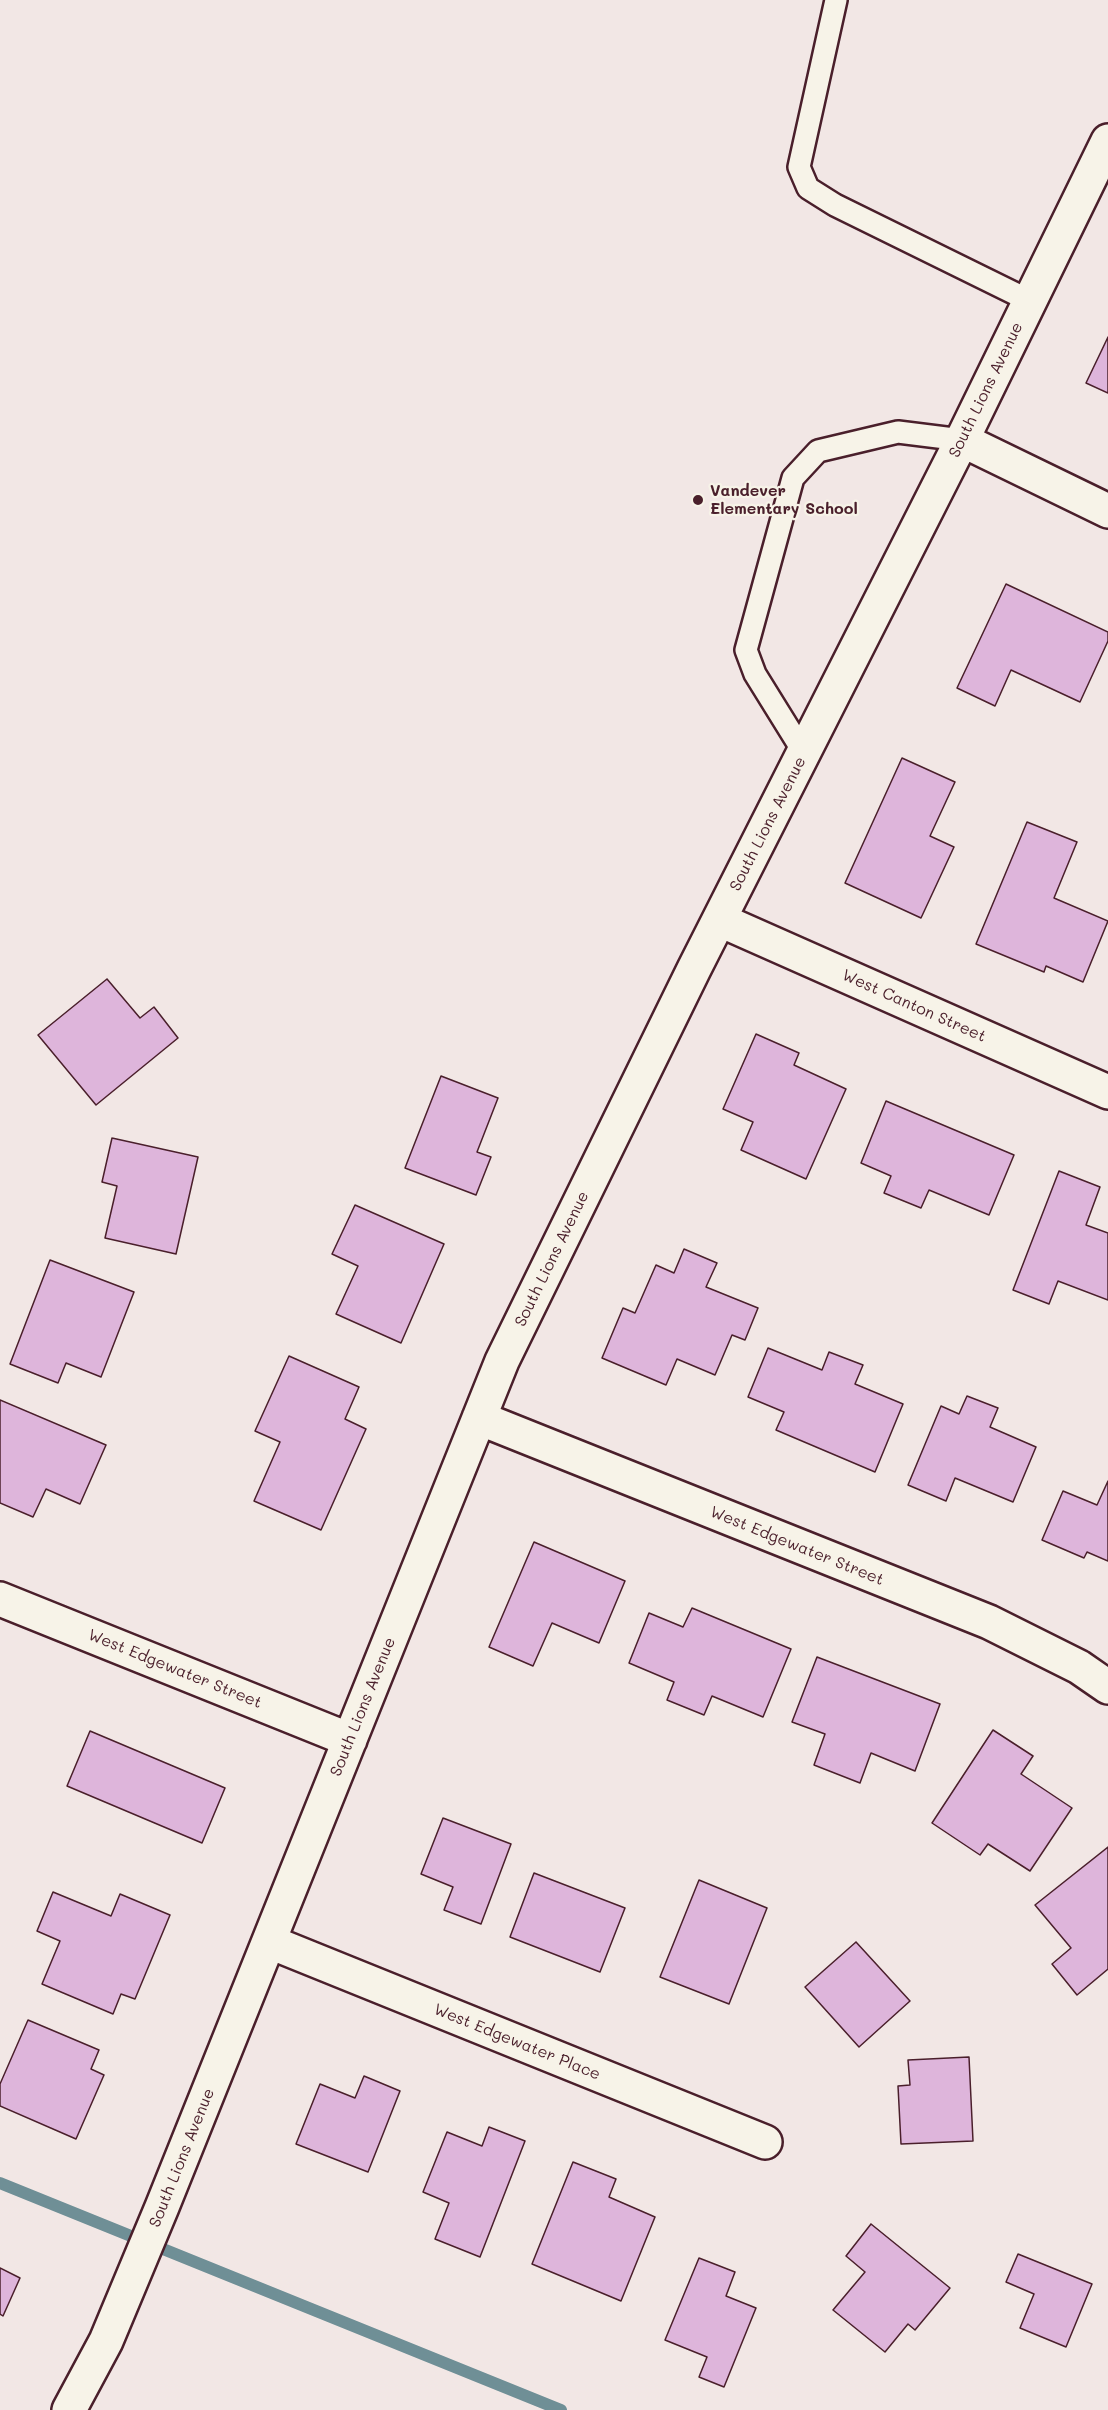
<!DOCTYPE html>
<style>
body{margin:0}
canvas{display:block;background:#f2e7e5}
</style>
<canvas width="1108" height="2410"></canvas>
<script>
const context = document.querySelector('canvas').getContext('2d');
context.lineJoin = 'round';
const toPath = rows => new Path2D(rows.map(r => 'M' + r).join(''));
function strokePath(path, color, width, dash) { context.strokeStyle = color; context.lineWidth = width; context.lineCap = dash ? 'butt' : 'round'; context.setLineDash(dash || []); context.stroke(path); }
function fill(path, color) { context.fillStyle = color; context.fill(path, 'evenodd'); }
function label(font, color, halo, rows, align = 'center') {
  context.font = font + ' Mali,sans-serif'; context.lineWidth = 4.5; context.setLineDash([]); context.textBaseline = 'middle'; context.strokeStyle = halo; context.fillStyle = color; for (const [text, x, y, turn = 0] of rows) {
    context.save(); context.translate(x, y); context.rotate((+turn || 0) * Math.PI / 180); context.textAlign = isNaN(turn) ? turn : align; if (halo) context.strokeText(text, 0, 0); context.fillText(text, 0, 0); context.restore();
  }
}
const stream = toPath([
 [0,2183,561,2410]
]);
const building = toPath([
 [1108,337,1108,393,1086,383,1108,337],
 [1006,584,1108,632,1108,641,1080,702,1011,670,995,706,957,688,1006,584],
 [902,758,955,782,930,836,954,847,921,918,845,883,902,758],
 [1027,822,1077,842,1054,898,1108,921,1083,982,1046,966,1044,972,976,944,1027,822],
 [107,979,140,1018,154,1007,178,1038,96,1105,38,1035,107,979],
 [756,1034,799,1053,794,1065,846,1089,806,1179,741,1150,753,1122,723,1109,756,1034],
 [441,1076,498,1098,477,1152,491,1157,476,1195,405,1168,441,1076],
 [886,1101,1014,1155,989,1215,929,1190,921,1208,884,1193,891,1176,861,1163,886,1101],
 [112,1138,198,1157,176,1254,105,1238,117,1186,102,1182,112,1138],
 [1059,1171,1100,1187,1086,1225,1108,1233,1108,1300,1058,1281,1049,1304,1013,1290,1059,1171],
 [355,1205,444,1244,401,1343,336,1314,358,1266,332,1254,355,1205],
 [684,1249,717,1263,706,1287,758,1308,745,1340,732,1335,715,1375,677,1359,666,1385,602,1358,623,1308,635,1313,656,1265,674,1273,684,1249],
 [50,1260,134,1292,101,1377,66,1363,58,1383,10,1364,50,1260],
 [768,1348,822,1370,829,1352,863,1365,855,1384,903,1404,875,1472,776,1430,784,1412,748,1397,768,1348],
 [289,1356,359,1387,345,1419,366,1429,321,1530,254,1501,280,1442,255,1431,289,1356],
 [967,1396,998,1408,990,1427,1036,1447,1013,1502,955,1478,946,1501,908,1485,941,1406,959,1414,967,1396],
 [0,1400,106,1445,80,1504,46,1489,33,1517,0,1503,0,1400],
 [1108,1481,1108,1561,1087,1552,1084,1558,1042,1540,1063,1491,1097,1505,1108,1481],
 [534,1542,625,1581,599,1643,552,1623,533,1666,489,1647,534,1542],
 [692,1608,791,1649,763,1717,712,1696,704,1715,667,1700,674,1682,629,1663,649,1613,683,1627,692,1608],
 [817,1657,940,1704,915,1771,871,1753,860,1783,814,1765,825,1734,792,1722,817,1657],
 [993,1730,1033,1756,1021,1774,1072,1808,1030,1871,988,1844,980,1855,932,1823,993,1730],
 [90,1731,225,1788,202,1843,67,1786,90,1731],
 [443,1818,511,1844,481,1924,444,1910,453,1887,421,1874,443,1818],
 [1108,1847,1108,1969,1077,1995,1052,1964,1071,1948,1035,1905,1108,1847],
 [534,1873,625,1908,600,1972,510,1937,534,1873],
 [699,1880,767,1908,729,2004,660,1977,699,1880],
 [53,1892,111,1916,120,1894,170,1915,135,1999,121,1994,113,2014,42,1984,60,1941,37,1931,53,1892],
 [856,1942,910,2001,859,2047,805,1987,856,1942],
 [28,2020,99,2050,91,2069,104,2075,76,2139,0,2106,0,2084,28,2020],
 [969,2057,973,2141,901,2144,898,2086,910,2085,908,2060,969,2057],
 [364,2076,400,2091,368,2172,296,2144,320,2084,355,2098,364,2076],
 [489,2127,525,2141,480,2257,435,2239,449,2203,423,2192,447,2132,482,2146,489,2127],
 [573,2162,616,2179,609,2197,655,2217,621,2301,532,2264,573,2162],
 [871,2224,950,2288,915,2330,908,2324,885,2352,833,2310,865,2272,846,2256,871,2224],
 [1018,2254,1092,2284,1066,2347,1020,2328,1034,2294,1006,2282,1018,2254],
 [699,2258,735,2272,726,2296,756,2308,724,2387,699,2377,707,2357,665,2340,699,2258],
 [0,2268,20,2278,3,2316,0,2314,0,2268]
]);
const lane = toPath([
 [836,0,799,167,808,188,835,205,1030,301],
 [804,753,755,674,746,650,793,478,818,451,898,432,962,440]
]);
const street = toPath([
 [962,440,1108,511],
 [720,920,1108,1092],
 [479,1418,989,1622,1079,1667,1108,1687],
 [0,1599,350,1740],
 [270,1942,765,2142],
 [69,2410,106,2341,162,2207,502,1361,694,969,962,440,1108,141]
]);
const markers = [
 [698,500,6,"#4a1f2b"]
];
const streetNames = [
 ["South Lions Avenue",986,390,-64],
 ["South Lions Avenue",768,824,-63],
 ["West Canton Street",914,1006,24],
 ["South Lions Avenue",552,1259,-64],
 ["West Edgewater Street",797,1546,22],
 ["West Edgewater Street",175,1669,22],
 ["South Lions Avenue",363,1707,-68],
 ["West Edgewater Place",517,2042,22],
 ["South Lions Avenue",182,2158,-68]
];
const poiNames = [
 ["Vandever",710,491],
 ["Elementary School",710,509]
];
strokePath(stream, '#6f8f96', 12);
fill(building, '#deb5db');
strokePath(building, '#4a1f2b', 1.5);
strokePath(lane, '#4a1f2b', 26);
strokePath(street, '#4a1f2b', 38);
strokePath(lane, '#f7f3e8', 21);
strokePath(street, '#f7f3e8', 33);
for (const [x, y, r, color] of markers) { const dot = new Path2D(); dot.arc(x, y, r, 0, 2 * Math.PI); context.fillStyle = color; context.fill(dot); strokePath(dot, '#f7f3e8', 2); }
label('16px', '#4a1f2b', '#f7f3e8', streetNames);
label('bold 16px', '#4a1f2b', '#f7f3e8', poiNames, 'left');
</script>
